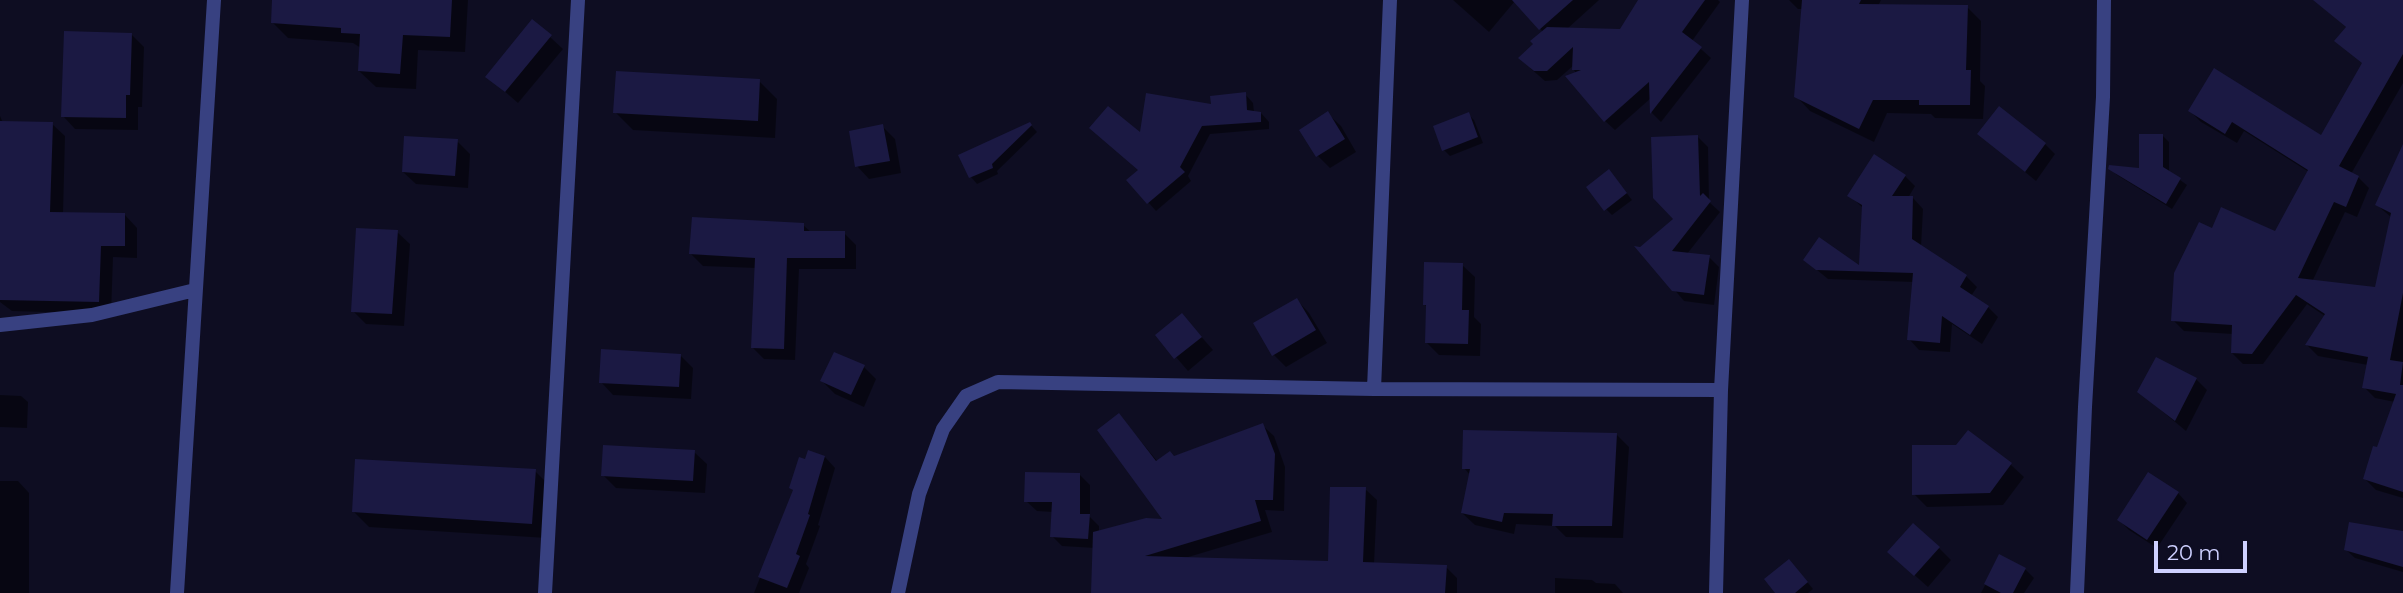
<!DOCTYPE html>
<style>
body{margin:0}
#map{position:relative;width:2403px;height:593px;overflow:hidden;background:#0e0d22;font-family:Montserrat,sans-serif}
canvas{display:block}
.scale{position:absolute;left:2154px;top:541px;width:93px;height:32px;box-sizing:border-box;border:4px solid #ced0ff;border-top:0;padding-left:9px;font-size:21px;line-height:24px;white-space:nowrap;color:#ced0ff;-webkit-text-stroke:5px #0e0d22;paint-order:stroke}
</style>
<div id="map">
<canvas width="2403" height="593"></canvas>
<div class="scale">20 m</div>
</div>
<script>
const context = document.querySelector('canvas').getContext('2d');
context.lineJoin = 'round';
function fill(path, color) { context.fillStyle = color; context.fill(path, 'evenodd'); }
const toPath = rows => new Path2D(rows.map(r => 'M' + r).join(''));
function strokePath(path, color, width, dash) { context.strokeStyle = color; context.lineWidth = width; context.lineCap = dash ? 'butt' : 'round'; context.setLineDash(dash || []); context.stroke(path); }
const shadow = toPath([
 [274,0,468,0,465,52,418,50,416,89,376,87,359,71,361,48,353,43,288,38,272,22],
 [1453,0,1599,0,1567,29,1621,31,1640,0,1718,0,1720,2,1692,41,1711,58,1661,122,1652,113,1651,98,1615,130,1605,121,1574,70,1574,65,1557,80,1545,81,1530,68,1536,45,1543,32,1515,1,1489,32],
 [1789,0,1881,0,1878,6,1967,7,1981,21,1980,81,1985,86,1983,119,1935,118,1931,114,1887,113,1874,142,1810,111,1796,96,1803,9,1798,9],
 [2314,0,2403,0,2403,83,2351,174,2358,177,2369,188,2357,217,2345,212,2312,282,2377,289,2392,218,2377,205,2403,174,2403,498,2376,490,2365,479,2378,449,2395,402,2375,398,2364,387,2368,365,2318,356,2307,345,2325,316,2307,304,2263,364,2243,364,2232,353,2233,334,2184,331,2173,320,2213,230,2276,233,2309,172,2244,131,2237,143,2201,122,2190,111,2321,138,2364,64,2337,41,2347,28],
 [131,34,144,47,142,107,138,107,138,130,75,129,63,116],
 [550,37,563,49,518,103,487,76],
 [759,81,777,99,775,138,633,130,615,112],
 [1245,94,1253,103,1254,112,1261,113,1269,122,1269,129,1210,134,1188,176,1191,181,1156,211,1148,202,1140,171,1141,135],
 [1328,114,1341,126,1356,152,1330,168,1317,155],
 [1468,114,1474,120,1483,143,1450,156,1444,150],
 [0,116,3,123,52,124,65,136,63,214,125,215,137,228,137,258,113,257,111,314,12,311,0,302],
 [1030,124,1037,132,997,171,998,174,977,184,971,177,961,155],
 [882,126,895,139,901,173,869,179,857,166],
 [1979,134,2045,144,2055,154,2036,181],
 [2163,136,2169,142,2169,172,2187,185,2172,209,2117,175,2110,168,2140,170],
 [1698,137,1708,147,1709,202,1720,212,1687,254,1709,257,1719,267,1714,305,1684,301,1639,248,1675,219],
 [457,141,470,154,468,188,416,184,403,172],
 [1905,176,1915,186,1908,198,1913,198,1923,209,1921,247,1966,276,1977,287,1971,296,1988,307,1998,317,1982,344,1952,324,1950,352,1919,350,1909,339,1914,282,1828,279,1805,260,1860,268,1863,208,1849,195],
 [1615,178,1632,200,1612,215,1606,209],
 [803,225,812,233,844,233,856,245,856,269,799,269,795,360,764,359,753,348,756,268,703,266,691,254],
 [397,232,410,244,404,326,366,324,353,311],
 [1462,265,1475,277,1474,317,1481,324,1480,356,1439,355,1426,342,1428,308,1425,305],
 [1297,300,1309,313,1327,343,1286,367,1273,354],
 [1182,315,1213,350,1188,371,1157,335],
 [680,355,693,368,691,399,613,395,601,382],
 [864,367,876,379,864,407,835,394,822,381],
 [2196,379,2207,390,2186,431,2139,392],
 [0,395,21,396,28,402,27,428,0,427],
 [1119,415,1158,462,1262,425,1274,436,1285,467,1284,511,1265,510,1272,532,1185,558,1329,563,1365,489,1377,500,1374,564,1446,567,1457,578,1457,593,1093,593,1095,548,1062,546,1052,536,1053,512,1037,511,1026,501,1080,475,1090,485,1090,517,1099,526,1099,533,1166,521],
 [1968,432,2011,465,2024,477,2003,505,1927,507,1914,494],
 [1617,435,1629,447,1623,538,1566,537,1555,526,1516,524,1514,534,1475,525,1462,513,1470,475,1464,468],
 [694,452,707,464,705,493,616,488,603,475],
 [825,457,835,468,818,525,820,526,806,564,809,568,799,593,754,593,794,491,791,488,806,461],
 [535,471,550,486,547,538,369,527,353,511],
 [0,481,18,481,29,493,29,593,0,593],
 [2178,493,2187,503,2157,548,2129,530,2119,520],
 [2403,533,2403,572,2355,558,2345,549],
 [1939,548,1951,560,1928,587,1902,564],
 [2000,556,2026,570,2034,578,2024,593,1981,593],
 [1795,567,1813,589,1808,593,1777,593],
 [1555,578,1592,580,1596,583,1615,584,1623,593,1555,593]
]);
const building = toPath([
 [272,0,452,0,450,37,403,35,400,74,358,71,360,34,341,33,341,28,271,23],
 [1512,0,1573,0,1539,30],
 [1638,0,1705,0,1682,32,1702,47,1650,114,1649,82,1604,122,1565,76,1581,70,1572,70,1573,47,1547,71,1534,71,1518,58,1533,44,1530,41,1547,27,1620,29],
 [1802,0,1861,0,1859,4,1968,5,1966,70,1971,70,1970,105,1919,105,1919,100,1873,100,1859,129,1794,97],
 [2313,0,2403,0,2403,54,2339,166,2359,176,2346,207,2334,202,2298,278,2375,287,2391,213,2375,205,2403,144,2403,293,2390,360,2403,362,2400,385,2403,385,2403,492,2363,479,2373,446,2377,447,2396,394,2362,388,2368,357,2305,345,2325,314,2296,295,2252,354,2231,353,2232,325,2171,321,2174,273,2199,222,2212,228,2221,207,2275,231,2308,170,2232,122,2225,134,2188,111,2214,68,2321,135,2362,63,2334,41,2346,27],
 [532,19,552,35,505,92,485,77],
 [64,31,132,33,130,95,126,95,126,118,61,117],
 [616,71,760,79,758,121,613,113],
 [1246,92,1247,110,1261,112,1261,122,1202,126,1180,167,1185,172,1147,204,1126,180,1138,170,1089,128,1108,106,1140,132,1146,93,1211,104,1210,96],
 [1999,106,2046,143,2025,172,1977,134],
 [1328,111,1345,139,1316,157,1299,130],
 [1469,112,1478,137,1442,151,1433,126],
 [0,121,53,122,50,212,125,213,125,246,101,246,99,302,0,300],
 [1030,122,1032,125,992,164,993,168,969,178,958,155],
 [883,124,890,161,855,167,849,131],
 [2139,134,2163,134,2163,167,2181,178,2166,204,2108,169,2109,165,2139,168],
 [1698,135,1700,196,1703,193,1711,201,1672,251,1710,255,1704,295,1672,291,1634,246,1640,247,1673,219,1653,198,1651,137],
 [404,136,458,139,455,176,402,172],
 [1874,154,1906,175,1892,196,1913,196,1912,239,1967,275,1960,287,1989,306,1970,335,1942,316,1940,343,1907,340,1913,273,1816,270,1803,260,1819,237,1859,265,1862,205,1847,196],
 [1609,169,1627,193,1604,211,1586,187],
 [692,217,804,223,804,231,845,231,845,258,787,258,784,349,751,348,755,258,689,254],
 [356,228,398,230,392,314,351,312],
 [1424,262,1463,263,1462,310,1469,310,1468,344,1425,343,1426,305,1423,305],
 [1297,298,1316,330,1272,356,1253,323],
 [1182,313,1202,337,1174,359,1155,335],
 [601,349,681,354,679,387,599,383],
 [834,352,865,365,851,395,820,381],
 [2156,357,2197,378,2175,421,2137,392],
 [1119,413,1156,461,1170,451,1174,456,1263,423,1275,454,1273,500,1255,500,1261,521,1145,556,1328,561,1330,487,1366,487,1363,562,1447,565,1445,593,1091,593,1093,532,1146,518,1162,519,1097,430],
 [1463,430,1617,433,1612,526,1552,526,1553,514,1504,513,1502,522,1461,513,1470,469,1462,469],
 [1968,430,2012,463,1990,493,1912,495,1912,445,1956,445],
 [603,445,695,450,693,481,601,476],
 [808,450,825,456,808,514,810,515,796,554,800,556,787,588,758,577,793,490,789,488,799,457,805,459],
 [355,459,536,469,532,524,352,512],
 [1025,472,1080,473,1080,514,1090,514,1088,539,1050,537,1052,502,1024,502],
 [2148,472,2179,492,2147,540,2117,520],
 [2349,522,2403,531,2403,567,2344,550],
 [1913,523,1940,547,1914,576,1887,552],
 [1999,554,2026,568,2013,593,2001,593,1984,584],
 [1789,559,1808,582,1795,593,1775,593,1764,579]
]);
const minor = toPath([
 [0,325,92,315,195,290],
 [1374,389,1390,0],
 [177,593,214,0],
 [545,593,578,0],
 [898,593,919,494,943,429,966,396,998,382,1374,389,1721,390],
 [1716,593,1721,390,1742,0],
 [2077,593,2085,407,2103,97,2104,0]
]);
fill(shadow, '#0007');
fill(building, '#1b1943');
strokePath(minor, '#384181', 14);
</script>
